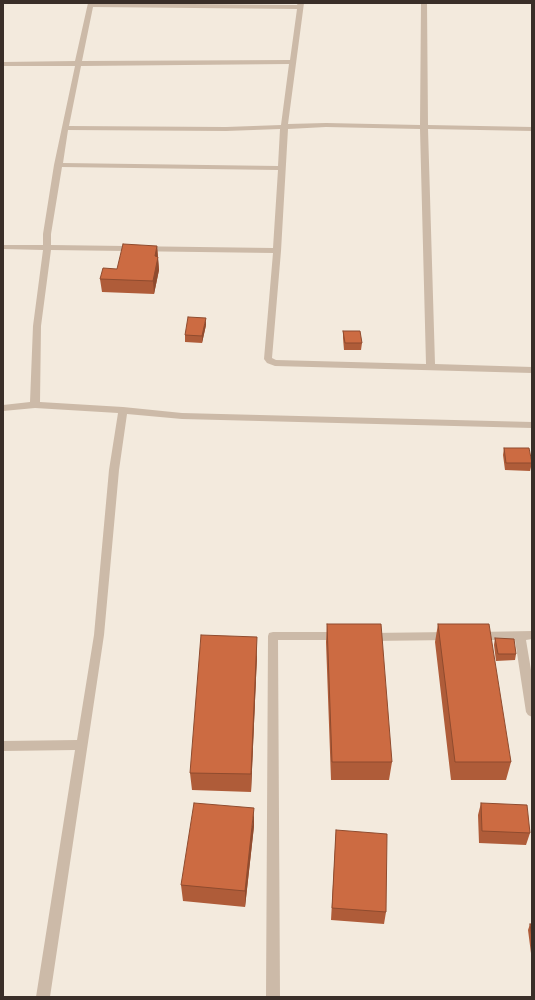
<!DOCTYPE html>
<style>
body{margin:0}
#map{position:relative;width:535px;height:1000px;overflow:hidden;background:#f3eadd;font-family:"Fira Sans",sans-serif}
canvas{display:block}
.frame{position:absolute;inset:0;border:4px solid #392e28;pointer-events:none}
</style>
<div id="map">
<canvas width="535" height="1000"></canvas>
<div class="frame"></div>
</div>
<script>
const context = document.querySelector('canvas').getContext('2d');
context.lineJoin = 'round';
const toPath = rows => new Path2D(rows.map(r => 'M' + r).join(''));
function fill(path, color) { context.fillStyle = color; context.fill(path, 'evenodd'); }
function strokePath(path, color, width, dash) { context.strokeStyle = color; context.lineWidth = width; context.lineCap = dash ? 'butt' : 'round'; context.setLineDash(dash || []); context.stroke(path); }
const minor = toPath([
 [88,3,297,5,298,3,304,3,288,124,326,123,420,125,421,3,427,3,428,125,532,127,532,131,428,129,435,364,532,367,532,373,275,366,267,363,264,359,273,253,51,250,41,326,40,402,123,407,182,413,532,422,532,428,182,419,127,414,119,470,104,635,50,997,36,997,75,750,3,751,3,741,77,740,94,635,109,470,118,413,35,408,3,411,3,405,30,402,33,326,43,250,3,249,3,245,43,245,43,234,54,165,75,66,3,66,3,62,75,61,88,3],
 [93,7,297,9,290,60,82,61,93,7],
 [289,64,281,125,226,127,69,126,81,66,289,64],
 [326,127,420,129,426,364,276,360,272,358,281,251,288,129,326,127],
 [280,129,278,166,63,163,68,130,226,131,280,129],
 [62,167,278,170,273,248,51,245,51,234,62,167],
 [532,631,532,639,526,640,532,676,532,717,528,715,526,712,515,640,478,640,474,639,473,636,474,633,478,632,532,631],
 [273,632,340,632,344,633,345,636,344,639,340,640,278,640,280,997,266,997,268,636,269,633,273,632],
 [450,632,454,633,455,636,454,639,450,640,370,641,366,640,365,637,366,634,370,633,450,632]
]);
const wall = toPath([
 [157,246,159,270,154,294,102,292,100,279,117,269],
 [206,325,202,343,185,342,185,335],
 [343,331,362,343,361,350,344,350,343,338],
 [504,448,532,463,530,471,505,470,503,455],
 [327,624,392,762,389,780,331,780,326,642],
 [438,624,511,762,506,780,451,780,435,642],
 [495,638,516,654,515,660,496,661,494,645],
 [257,655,251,792,192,790,190,773],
 [481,803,530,833,526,845,479,843,478,815],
 [254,826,245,907,183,901,181,885],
 [336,830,386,912,384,924,331,920],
 [530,924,532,924,532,961,528,930]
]);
const shadedWall = toPath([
 [157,246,159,270,154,294,153,281,155,256],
 [206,318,206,325,202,343,202,336],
 [257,637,257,655,251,792,251,774],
 [254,808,254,826,245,907,245,891]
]);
const building = toPath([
 [123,244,157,246,155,256,158,257,153,281,100,279,103,268,117,269,123,244],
 [188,317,206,318,202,336,185,335,188,317],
 [343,331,360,331,362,343,345,343,343,331],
 [504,448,529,448,532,463,506,463,504,448],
 [327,624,381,624,392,762,332,762,327,624],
 [438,624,489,624,511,762,455,762,438,624],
 [201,635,257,637,251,774,190,773,201,635],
 [495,638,514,639,516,654,498,654,495,638],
 [194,803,254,808,245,891,181,885,194,803],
 [481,803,527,805,530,833,482,831,481,803],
 [336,830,387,834,386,912,332,908,336,830],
 [530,924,532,924,532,938,530,924]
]);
fill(minor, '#ccbaa8');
fill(wall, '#af5c39');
fill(shadedWall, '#8f4b2e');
fill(building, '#cc6b42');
strokePath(building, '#8f4b2e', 1);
</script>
